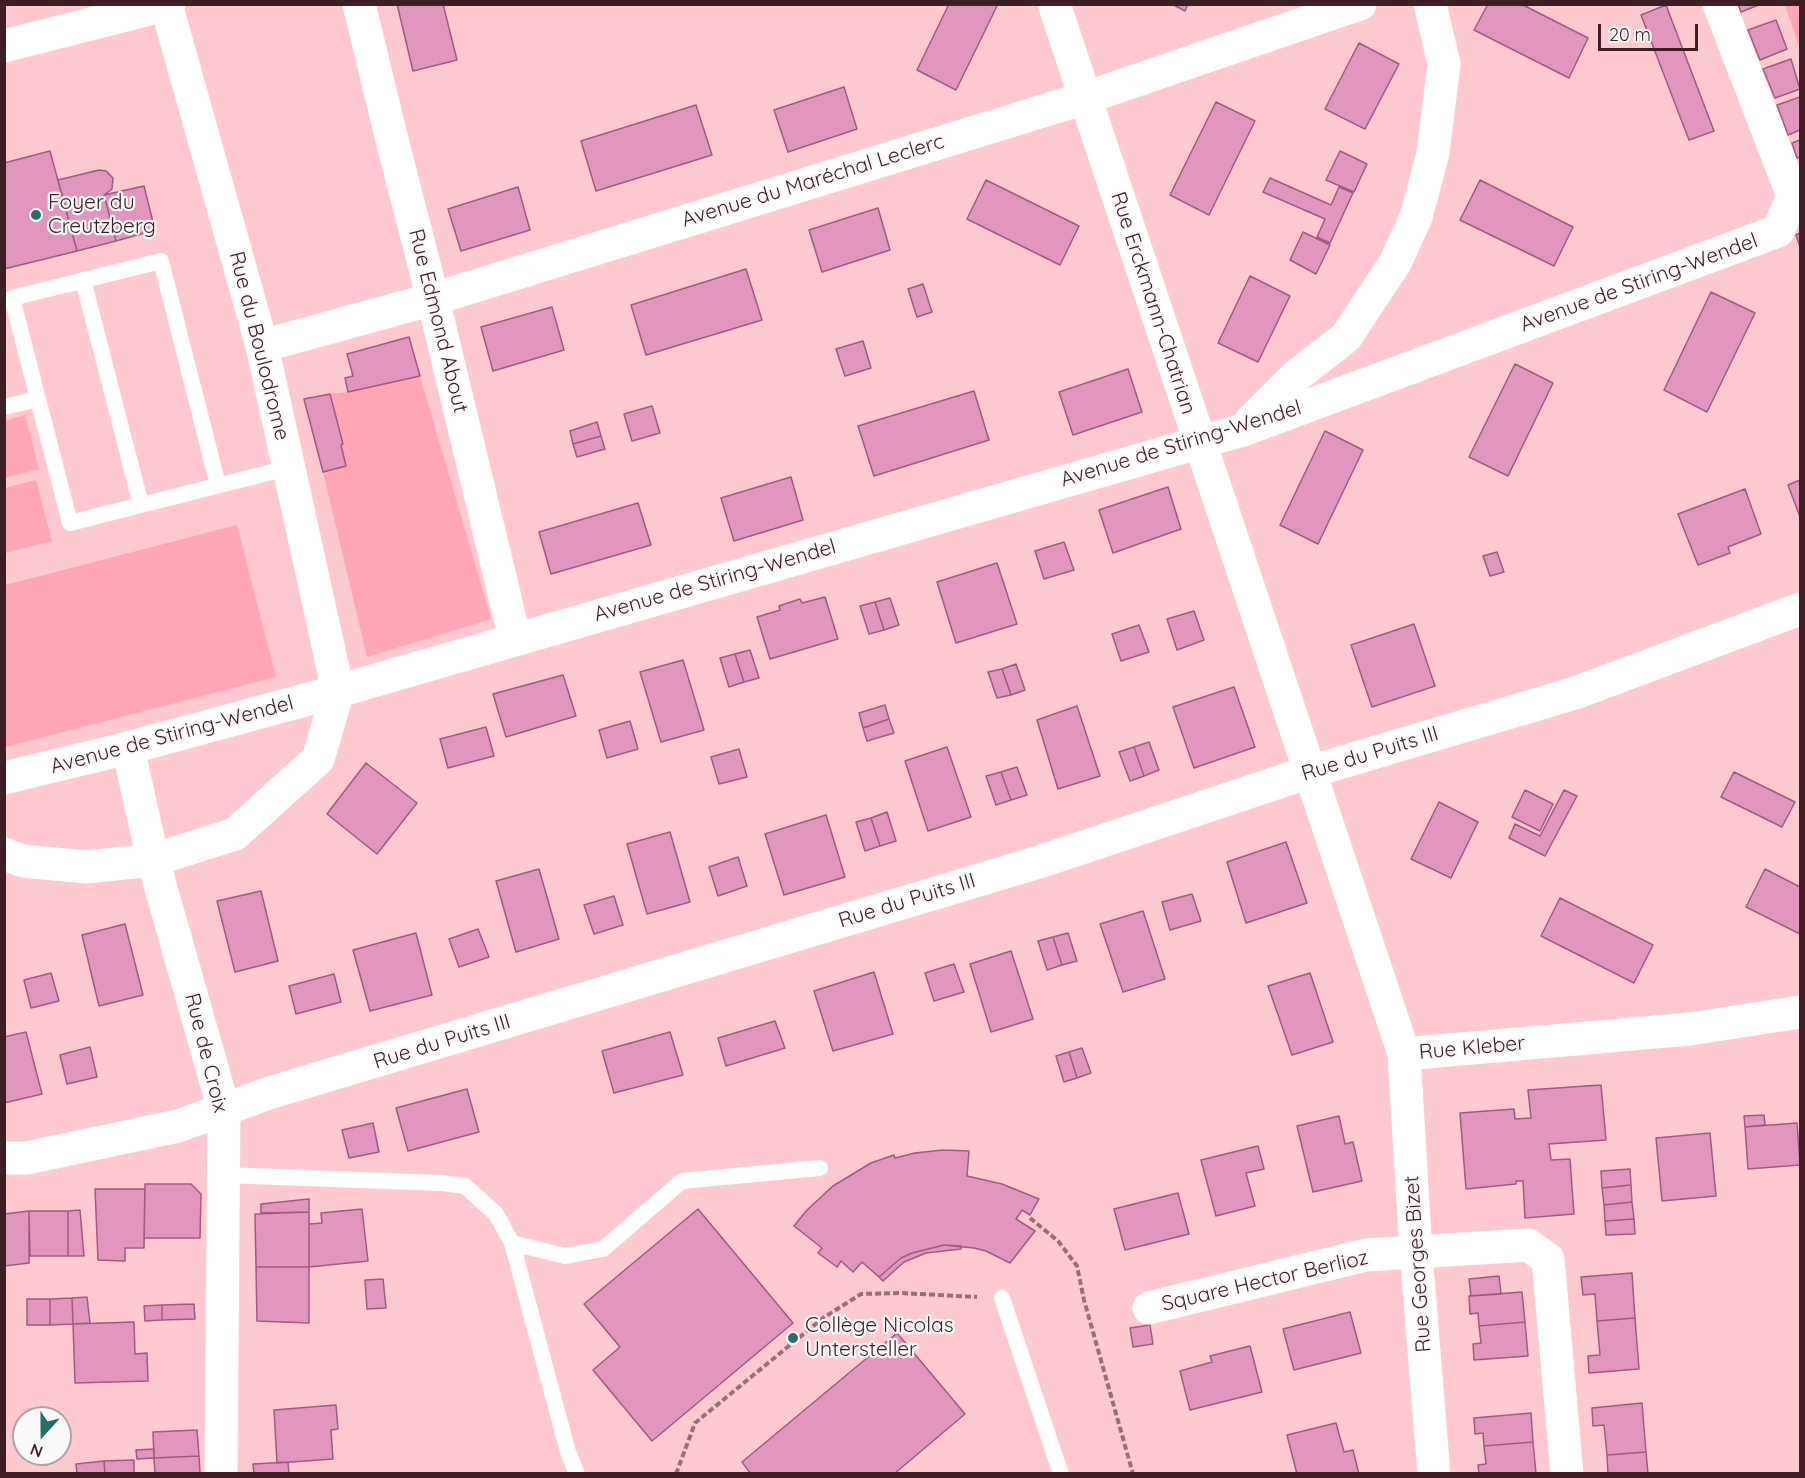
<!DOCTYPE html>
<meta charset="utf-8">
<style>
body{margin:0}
#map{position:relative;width:1805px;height:1478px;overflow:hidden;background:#fec9d1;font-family:Quicksand,sans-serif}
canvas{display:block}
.frame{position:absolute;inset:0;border:6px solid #3e1d24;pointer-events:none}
.north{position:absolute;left:12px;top:1406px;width:60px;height:60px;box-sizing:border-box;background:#fafafa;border:2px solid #afa2a4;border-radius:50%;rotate:201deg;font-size:16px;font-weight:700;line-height:24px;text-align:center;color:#3e1d24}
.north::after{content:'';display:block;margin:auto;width:21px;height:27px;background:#256e68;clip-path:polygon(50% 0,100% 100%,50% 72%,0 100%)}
.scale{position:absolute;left:1598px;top:24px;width:100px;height:27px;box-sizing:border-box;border:3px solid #3e1d24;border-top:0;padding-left:8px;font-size:18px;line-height:21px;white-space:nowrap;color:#3e1d24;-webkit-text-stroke:4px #fafafa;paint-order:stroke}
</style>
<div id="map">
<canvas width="1805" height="1478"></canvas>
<div class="frame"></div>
<div class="north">N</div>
<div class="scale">20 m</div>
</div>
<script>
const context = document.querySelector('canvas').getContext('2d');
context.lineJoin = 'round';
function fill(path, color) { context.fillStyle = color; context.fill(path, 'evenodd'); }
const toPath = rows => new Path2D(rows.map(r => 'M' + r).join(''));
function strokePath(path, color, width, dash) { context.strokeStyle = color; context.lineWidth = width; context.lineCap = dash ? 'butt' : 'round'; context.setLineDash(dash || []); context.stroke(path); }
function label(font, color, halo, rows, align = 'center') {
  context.font = font + ' Quicksand,sans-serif'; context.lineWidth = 4.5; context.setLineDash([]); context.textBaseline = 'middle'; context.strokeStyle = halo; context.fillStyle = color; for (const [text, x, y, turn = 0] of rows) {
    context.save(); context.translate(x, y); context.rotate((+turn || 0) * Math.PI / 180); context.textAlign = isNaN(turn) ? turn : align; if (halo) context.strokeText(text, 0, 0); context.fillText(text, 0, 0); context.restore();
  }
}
const green = toPath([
 [1785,5,1800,5,1800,49],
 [420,376,491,619,367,657,323,472,346,466,341,445,343,444,330,394,348,392],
 [25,415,39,469,5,478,5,421],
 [36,480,52,541,5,553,5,488],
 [237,525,276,677,5,747,5,585]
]);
const building = toPath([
 [397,4,443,4,457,60,413,71,397,4],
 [949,4,998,4,956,90,917,70,949,4],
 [1172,4,1188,4,1185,11,1172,4],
 [1488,4,1521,4,1588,38,1569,78,1474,30,1488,4],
 [1738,4,1761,4,1741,12,1738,4],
 [1666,5,1714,131,1689,140,1641,15,1666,5],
 [1776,20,1787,49,1760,60,1748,30,1776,20],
 [1359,43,1399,64,1365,129,1325,109,1359,43],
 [1791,59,1800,89,1775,98,1763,69,1791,59],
 [844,87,857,129,788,152,774,110,844,87],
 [1800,97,1800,130,1788,135,1777,105,1800,97],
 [1216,102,1255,121,1209,215,1170,195,1216,102],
 [696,105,712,155,596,191,581,141,696,105],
 [1800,140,1800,157,1797,158,1792,143,1800,140],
 [50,151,77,251,4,269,4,163,50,151],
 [1340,151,1367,164,1354,192,1326,180,1340,151],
 [99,170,106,171,113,178,112,189,104,195,116,241,77,251,58,180,99,170],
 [1270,178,1331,205,1339,187,1353,193,1330,243,1317,237,1325,219,1263,192,1270,178],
 [986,180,1079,226,1060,265,967,219,986,180],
 [1480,180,1573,227,1554,266,1460,220,1480,180],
 [144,186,155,230,116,241,104,195,144,186],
 [518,187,530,230,461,251,448,209,518,187],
 [878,208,890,250,822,272,809,230,878,208],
 [1303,232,1330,245,1316,274,1290,260,1303,232],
 [1800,233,1800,247,1796,235,1800,233],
 [746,269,762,320,646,355,631,305,746,269],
 [1250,276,1290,296,1258,362,1218,343,1250,276],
 [923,284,932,312,917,317,908,289,923,284],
 [1711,292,1755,313,1707,412,1664,390,1711,292],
 [552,307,564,350,493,371,481,327,552,307],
 [409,337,420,376,348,392,345,378,353,376,347,354,409,337],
 [863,341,871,368,845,376,836,349,863,341],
 [1515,364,1553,383,1508,476,1469,457,1515,364],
 [1128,369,1142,412,1073,435,1059,392,1128,369],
 [974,391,989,440,874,476,858,426,974,391],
 [330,394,343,444,341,445,346,466,323,472,304,399,330,394],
 [652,406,660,433,632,441,624,414,652,406],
 [597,422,601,436,573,444,570,431,597,422],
 [1325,431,1363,450,1318,544,1280,525,1325,431],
 [601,436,605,449,577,457,573,444,601,436],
 [791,477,803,520,734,541,721,498,791,477],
 [1800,480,1800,517,1788,485,1800,480],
 [1168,487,1181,529,1113,553,1099,510,1168,487],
 [1745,489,1761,534,1728,547,1730,553,1698,565,1678,514,1745,489],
 [638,503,651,545,551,574,539,532,638,503],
 [1064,542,1074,570,1044,579,1035,551,1064,542],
 [1497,552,1504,572,1490,576,1483,556,1497,552],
 [997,563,1017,624,956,643,937,582,997,563],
 [825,597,838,639,770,659,757,617,780,610,779,606,800,599,802,603,825,597],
 [890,598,899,625,884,630,875,602,890,598],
 [875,602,884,630,869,634,860,606,875,602],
 [1194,611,1204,640,1177,650,1167,619,1194,611],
 [1414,624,1435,686,1372,707,1351,645,1414,624],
 [1139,625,1149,652,1121,661,1112,634,1139,625],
 [750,650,759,678,744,682,735,654,750,650],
 [735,654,744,682,729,687,720,658,735,654],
 [683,660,704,730,661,742,640,672,683,660],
 [1016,664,1025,690,1011,695,1002,669,1016,664],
 [1002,669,1011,695,997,698,988,672,1002,669],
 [563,675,576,716,506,737,493,694,563,675],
 [1234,687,1255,747,1194,768,1173,707,1234,687],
 [885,705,889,719,863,728,859,713,885,705],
 [1077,706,1100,776,1058,789,1037,720,1077,706],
 [889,719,894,733,867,741,863,728,889,719],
 [630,721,638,749,607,758,599,730,630,721],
 [486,727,494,756,448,768,440,739,486,727],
 [1149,742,1159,770,1144,776,1134,747,1149,742],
 [947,747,971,817,928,831,905,761,947,747],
 [1134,747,1144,776,1130,781,1119,752,1134,747],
 [739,749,747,777,719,784,711,757,739,749],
 [366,763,417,803,377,854,327,814,366,763],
 [1017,767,1027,795,1011,800,1001,772,1017,767],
 [1001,772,1011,800,996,805,986,776,1001,772],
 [1734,772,1795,802,1782,827,1721,797,1734,772],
 [1525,790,1553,804,1540,831,1512,817,1525,790],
 [1564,790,1577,796,1545,856,1509,838,1515,824,1540,836,1564,790],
 [1439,802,1478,822,1451,878,1411,859,1439,802],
 [887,812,896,841,880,846,871,818,887,812],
 [826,815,845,877,784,895,765,834,826,815],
 [871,818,880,846,865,851,856,822,871,818],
 [670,832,690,902,647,914,627,844,670,832],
 [1286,842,1307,903,1246,923,1227,862,1286,842],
 [738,857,747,886,718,896,709,867,738,857],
 [539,869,559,939,516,952,496,881,539,869],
 [1765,869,1800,887,1800,934,1746,907,1765,869],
 [261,891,278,961,235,972,217,901,261,891],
 [1192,894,1201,921,1170,930,1162,902,1192,894],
 [614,896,623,925,594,934,584,905,614,896],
 [1560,898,1653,945,1634,983,1541,936,1560,898],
 [1143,911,1165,979,1123,992,1100,924,1143,911],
 [125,924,143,995,99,1006,82,935,125,924],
 [478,929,489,957,459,967,449,939,478,929],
 [416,933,432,995,370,1011,353,950,416,933],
 [1068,933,1077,961,1062,965,1053,937,1068,933],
 [1053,937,1062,965,1047,970,1038,941,1053,937],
 [1011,951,1033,1019,991,1032,970,964,1011,951],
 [954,964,964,992,934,1001,925,973,954,964],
 [874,972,893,1034,833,1051,814,991,874,972],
 [51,973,59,1001,31,1008,24,980,51,973],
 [1310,973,1333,1042,1292,1055,1268,986,1310,973],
 [334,974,341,1002,296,1014,289,986,334,974],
 [775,1021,785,1048,726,1066,718,1038,775,1021],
 [26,1032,42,1094,4,1103,4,1037,26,1032],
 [670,1032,683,1075,614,1093,602,1051,670,1032],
 [90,1047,97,1077,67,1084,60,1055,90,1047],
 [1082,1048,1091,1073,1077,1078,1069,1052,1082,1048],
 [1069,1052,1077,1078,1064,1082,1056,1056,1069,1052],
 [1601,1085,1606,1140,1549,1144,1551,1160,1570,1159,1574,1214,1525,1218,1523,1181,1516,1181,1516,1184,1466,1189,1460,1113,1514,1109,1515,1119,1531,1118,1528,1090,1601,1085],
 [467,1089,479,1132,408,1151,396,1108,467,1089],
 [1764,1115,1765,1125,1745,1127,1744,1116,1764,1115],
 [1339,1116,1345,1144,1353,1142,1362,1181,1313,1192,1297,1126,1339,1116],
 [373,1123,379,1152,349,1158,342,1130,373,1123],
 [1797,1123,1800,1165,1748,1169,1745,1127,1797,1123],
 [1710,1133,1716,1196,1662,1201,1656,1138,1710,1133],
 [1258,1146,1264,1169,1246,1173,1255,1206,1216,1216,1201,1160,1258,1146],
 [943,1150,969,1151,967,1176,1002,1184,1039,1199,1030,1215,1022,1210,1016,1219,1035,1231,1010,1263,986,1251,974,1248,944,1245,912,1253,901,1258,879,1277,862,1262,853,1272,841,1261,837,1267,818,1253,822,1248,794,1226,807,1210,833,1186,871,1163,894,1155,895,1158,915,1153,943,1150],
 [1630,1169,1631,1185,1602,1188,1601,1171,1630,1169],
 [145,1184,191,1184,201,1194,200,1238,144,1238,145,1184],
 [1631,1185,1632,1202,1604,1205,1602,1188,1631,1185],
 [95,1189,145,1189,144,1248,125,1248,125,1261,98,1260,95,1189],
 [1178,1193,1189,1234,1125,1250,1114,1209,1178,1193],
 [309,1199,309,1212,261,1213,261,1204,309,1199],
 [1632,1202,1634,1219,1605,1221,1604,1205,1632,1202],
 [362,1209,368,1261,309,1267,309,1224,322,1223,321,1213,362,1209],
 [698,1209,793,1323,652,1441,593,1370,620,1347,584,1304,698,1209],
 [80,1210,84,1256,68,1256,68,1211,80,1210],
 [29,1211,68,1211,68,1256,30,1256,29,1211],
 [29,1211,29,1263,4,1266,4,1214,29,1211],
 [309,1212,309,1267,256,1267,255,1214,309,1212],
 [1634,1219,1635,1234,1606,1235,1605,1221,1634,1219],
 [944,1245,961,1246,961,1249,926,1253,904,1262,883,1281,879,1277,901,1258,912,1253,944,1245],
 [256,1267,309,1267,309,1323,257,1321,256,1267],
 [1632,1273,1635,1318,1597,1321,1595,1294,1583,1295,1581,1277,1632,1273],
 [1499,1276,1501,1294,1471,1296,1469,1279,1499,1276],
 [383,1279,386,1308,367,1309,365,1280,383,1279],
 [1522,1292,1525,1322,1479,1326,1478,1313,1470,1314,1469,1296,1522,1292],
 [87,1297,90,1323,73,1324,72,1298,87,1297],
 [72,1298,73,1324,50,1325,50,1299,72,1298],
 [27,1299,50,1299,50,1325,27,1325,27,1299],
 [194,1304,195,1319,162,1320,162,1305,194,1304],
 [162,1305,162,1320,145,1321,144,1306,162,1305],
 [1350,1312,1361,1353,1294,1370,1283,1329,1350,1312],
 [1635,1318,1639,1369,1589,1373,1588,1356,1600,1355,1597,1321,1635,1318],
 [134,1322,135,1354,147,1353,148,1381,75,1383,73,1324,134,1322],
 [1525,1322,1528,1356,1474,1360,1473,1344,1481,1343,1479,1326,1525,1322],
 [1150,1325,1153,1344,1133,1347,1130,1328,1150,1325],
 [897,1333,965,1414,894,1474,751,1474,742,1462,897,1333],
 [1250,1346,1262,1392,1190,1410,1180,1371,1212,1362,1210,1356,1250,1346],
 [1642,1403,1646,1452,1607,1455,1604,1425,1593,1426,1592,1408,1642,1403],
 [336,1405,338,1429,331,1430,333,1459,277,1463,274,1410,336,1405],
 [1531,1413,1533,1442,1484,1446,1483,1433,1475,1434,1474,1418,1531,1413],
 [1336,1423,1344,1452,1353,1450,1359,1474,1297,1474,1287,1435,1336,1423],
 [197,1430,199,1456,154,1458,153,1432,197,1430],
 [1533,1442,1536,1474,1479,1474,1478,1465,1486,1464,1484,1446,1533,1442],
 [154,1449,154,1458,137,1459,136,1450,154,1449],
 [1646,1452,1648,1474,1608,1474,1607,1455,1646,1452],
 [199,1456,200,1474,155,1474,154,1458,199,1456],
 [134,1460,134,1474,105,1474,104,1461,134,1460],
 [104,1461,105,1474,77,1474,76,1464,104,1461],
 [288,1462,289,1474,254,1474,253,1464,288,1462]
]);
const path = toPath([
 [1030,1218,1058,1241,1077,1266,1084,1300,1133,1474],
 [676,1474,695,1423,823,1318,861,1294,900,1293,977,1297]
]);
const service = toPath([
 [83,280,141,505],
 [4,407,38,399],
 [218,485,161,261,12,298,70,523,141,505,288,468],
 [223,1175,442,1183,465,1186,496,1214,512,1243,568,1452,577,1474],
 [512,1243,565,1256,603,1249,682,1181,820,1168],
 [1002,1298,1061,1474]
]);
const minor = toPath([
 [359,4,393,144,433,299,515,639],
 [1054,4,1404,1054,1416,1253,1434,1474],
 [4,46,169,4],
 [262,346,433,299,1085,98,1360,4],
 [1250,422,1296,376,1346,337,1395,263,1416,217,1433,153,1444,64,1430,4],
 [128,748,153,860,224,1110,221,1474],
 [4,778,128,748,338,691,1243,430,1778,231,1793,196,1719,4],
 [4,854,23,861,86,867,153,860,235,834,318,759,338,691,262,346,166,4],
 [1404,1054,1690,1029,1800,1012],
 [4,1158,27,1158,178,1126,269,1093,1039,862,1309,772,1575,693,1800,609],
 [1149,1308,1366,1255,1528,1245,1548,1259,1567,1474]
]);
const markers = [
 [36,215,6,"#256e68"],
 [793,1338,6,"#256e68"]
];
const streetNames = [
 ["Avenue du Maréchal Leclerc",813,181,-17],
 ["Avenue de Stiring-Wendel",1639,283,-20],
 ["Rue Erckmann-Chatrian",1153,303,72],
 ["Rue Edmond About",438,321,76],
 ["Rue du Boulodrome",259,346,76],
 ["Avenue de Stiring-Wendel",1181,444,-17],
 ["Avenue de Stiring-Wendel",715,581,-16],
 ["Avenue de Stiring-Wendel",172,735,-15],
 ["Rue du Puits III",1370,754,-17],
 ["Rue du Puits III",907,901,-17],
 ["Rue du Puits III",442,1042,-17],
 ["Rue Kleber",1472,1048,-5],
 ["Rue de Croix",206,1053,76],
 ["Rue Georges Bizet",1418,1264,-94],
 ["Square Hector Berlioz",1265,1281,-13]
];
const poiNames = [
 ["Foyer du",48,203],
 ["Creutzberg",48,227],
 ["Collège Nicolas",805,1326],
 ["Untersteller",805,1350]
];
fill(green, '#fea5b6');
fill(building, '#e296be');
strokePath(building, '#a05a80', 1.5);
strokePath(path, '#9a7077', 4, [6, 3]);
strokePath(service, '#fff', 16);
strokePath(minor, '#fff', 33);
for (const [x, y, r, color] of markers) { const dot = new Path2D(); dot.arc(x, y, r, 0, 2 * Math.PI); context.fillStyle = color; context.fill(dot); strokePath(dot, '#fafafa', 2); }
label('21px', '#3e1d24', '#fafafa', streetNames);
label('21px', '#3e1d24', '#fafafa', poiNames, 'left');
</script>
